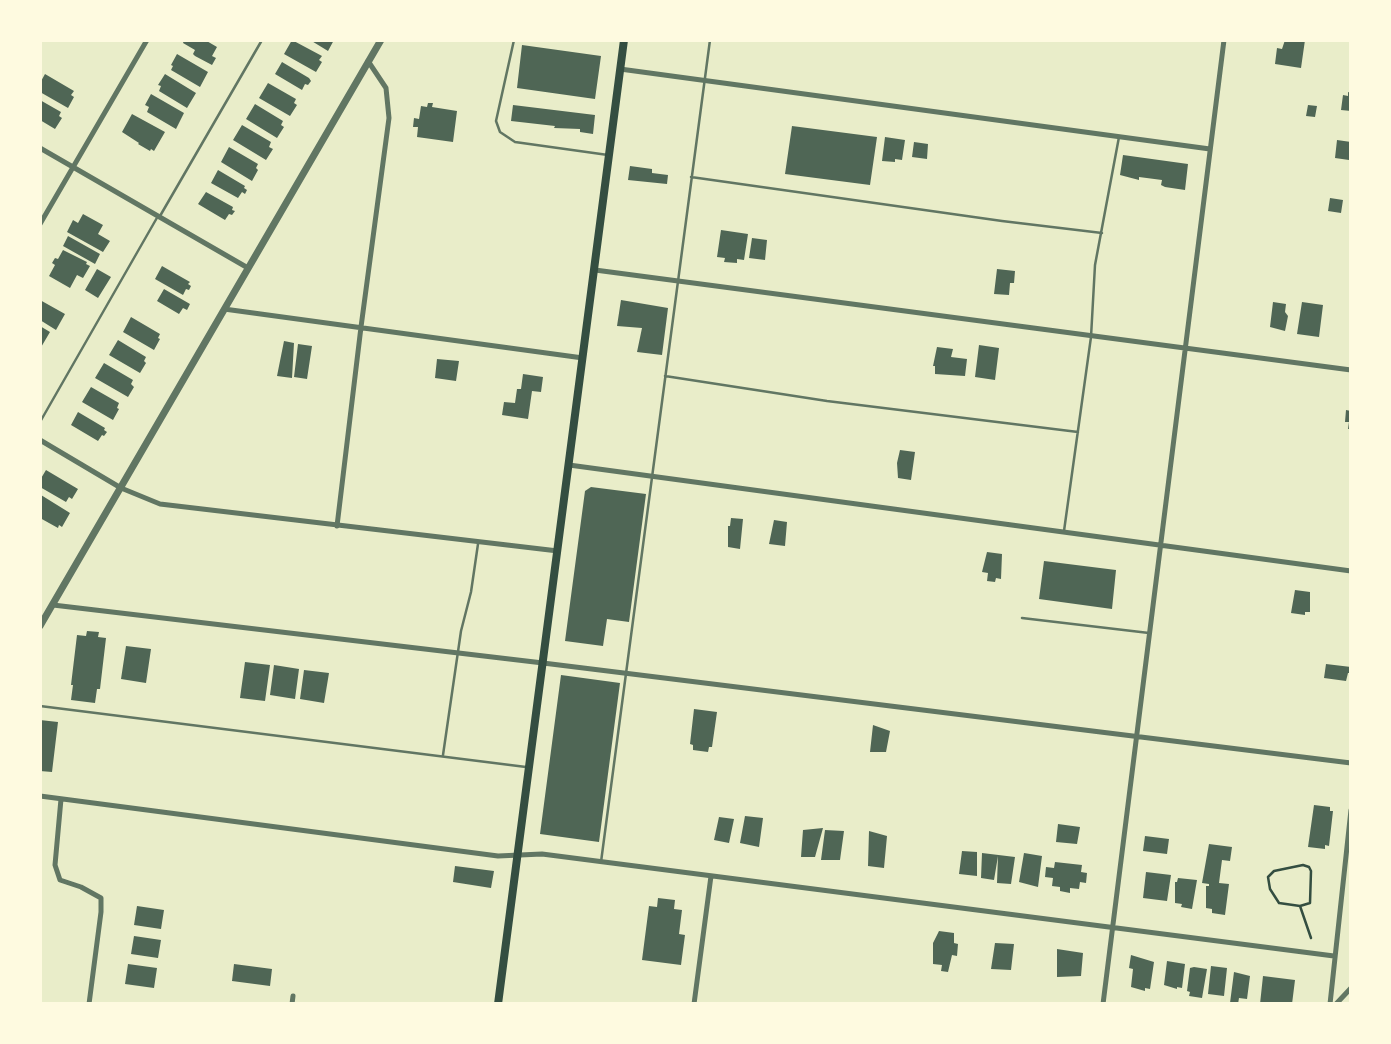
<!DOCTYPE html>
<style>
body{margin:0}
#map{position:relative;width:1391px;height:1044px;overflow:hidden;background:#e9edc9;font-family:Signika,sans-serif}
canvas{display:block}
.frame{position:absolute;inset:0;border:42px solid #fefae0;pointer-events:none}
</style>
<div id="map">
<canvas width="1391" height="1044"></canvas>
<div class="frame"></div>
</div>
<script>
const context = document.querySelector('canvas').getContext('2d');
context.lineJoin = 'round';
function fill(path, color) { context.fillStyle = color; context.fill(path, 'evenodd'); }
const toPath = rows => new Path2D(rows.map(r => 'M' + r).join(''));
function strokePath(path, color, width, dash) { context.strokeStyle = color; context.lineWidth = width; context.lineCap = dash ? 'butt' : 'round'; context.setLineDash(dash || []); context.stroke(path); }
const building = toPath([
 [184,40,203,42,205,40,217,47,212,56,216,58,212,65,195,56,193,54,195,50,183,43],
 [292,40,322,56,319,60,322,62,316,72,284,54],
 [310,40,334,40,328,51],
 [1285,40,1305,40,1301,68,1275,64,1277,48,1282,49],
 [522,45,601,56,595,99,517,88],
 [177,54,208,72,200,87,171,70,173,66,171,65],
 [282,62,309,78,311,81,308,85,305,84,302,90,275,74],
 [45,74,74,91,71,95,74,97,68,108,40,92,40,83],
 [165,74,196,93,187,108,159,91,161,86,158,85],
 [268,83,296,99,294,103,297,105,290,116,259,98],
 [1348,92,1351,93,1351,111,1341,110,1343,95,1348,96],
 [151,94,184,113,176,129,147,112,149,107,145,105],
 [40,100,61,112,59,116,62,118,55,129,40,120],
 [428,103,433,103,432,107,457,111,453,142,417,137,418,127,413,127,414,118,419,119,421,106,427,107],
 [255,104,283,121,281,125,284,127,277,138,246,119],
 [513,105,595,115,593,134,580,132,580,129,554,128,555,126,511,121],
 [1308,105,1317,106,1315,117,1306,116],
 [132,114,165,132,154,151,151,149,150,151,138,144,139,143,122,132],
 [242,125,271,142,269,147,273,149,266,160,233,140],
 [792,126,877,137,870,185,785,174],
 [885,137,905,140,902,160,895,159,895,162,882,161],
 [1337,140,1351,142,1349,160,1335,158],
 [914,142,928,144,927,159,912,157],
 [229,147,258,164,256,168,258,170,252,181,221,162],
 [1123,155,1188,164,1185,190,1165,187,1161,185,1162,180,1139,177,1139,180,1120,175],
 [630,166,652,169,652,173,668,175,667,184,628,180],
 [218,170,245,186,244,188,247,190,245,194,242,192,238,198,211,183],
 [206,192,233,207,232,210,235,211,232,215,229,214,225,220,198,204],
 [1330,198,1343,200,1341,213,1328,211],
 [83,214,103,225,98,234,110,241,103,252,67,232,73,220,78,223],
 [721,230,748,234,744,260,737,259,737,263,724,262,725,258,717,257],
 [68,236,100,254,95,264,63,246],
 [752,238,767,240,765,260,749,258],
 [63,250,87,262,86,264,90,266,83,278,77,275,70,288,49,276,55,265,52,263,55,258,58,259],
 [162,266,190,282,188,284,191,286,189,290,186,289,183,295,155,279],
 [97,269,111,277,98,298,85,290],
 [997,269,1015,271,1014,283,1010,283,1009,295,994,294],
 [164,289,190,304,187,310,183,308,179,314,157,301],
 [40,300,65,314,56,330,40,320],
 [621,300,668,308,662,355,637,352,642,328,617,326],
 [1273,302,1286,304,1285,312,1288,316,1285,331,1270,327],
 [1302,302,1323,305,1319,337,1297,334],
 [131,317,160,334,158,338,160,339,154,350,123,332],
 [40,326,50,332,40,349],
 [118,340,146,357,144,361,146,363,140,373,109,355],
 [284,341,294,343,292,378,277,376],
 [298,344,312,346,307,379,294,377],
 [979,345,999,348,995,380,975,377],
 [937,347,953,349,951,357,967,359,965,376,935,374,935,366,933,366],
 [437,359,459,361,456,381,435,378],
 [104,363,133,380,131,384,134,387,128,397,95,378],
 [523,374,543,377,541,392,532,391,528,419,502,415,504,402,515,403,517,389,521,389],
 [91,387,119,403,117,408,119,409,113,420,82,402],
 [1346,410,1351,411,1351,429,1348,429,1349,422,1345,422],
 [78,412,105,428,104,430,107,432,104,436,102,435,98,441,71,425],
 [900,450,915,452,911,480,898,478,897,463],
 [46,470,78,489,72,499,69,497,66,502,40,487,40,480],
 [591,487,646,494,629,622,607,619,603,646,565,641,585,491],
 [41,495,70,513,62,527,59,525,58,528,40,518],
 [731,518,743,519,740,549,728,547,728,526,730,526],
 [774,520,787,522,785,546,769,544],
 [987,552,1002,554,1001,579,996,578,995,582,987,581,988,573,982,572],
 [1044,561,1116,570,1112,609,1039,599],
 [1295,590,1310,592,1310,612,1305,612,1305,615,1291,613],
 [87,631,99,632,98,637,106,638,100,689,97,689,95,703,71,700,73,685,71,685,77,635,86,636],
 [126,646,151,649,146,683,121,679],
 [245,662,270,665,265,701,240,698],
 [1326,664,1351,667,1351,673,1348,673,1346,681,1324,678],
 [274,665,299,669,295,699,270,695],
 [304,670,329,673,324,703,300,699],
 [561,675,620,683,599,842,540,834],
 [694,709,717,712,712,747,709,747,708,752,693,750,693,745,690,744],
 [40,720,58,722,52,772,40,771],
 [873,725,890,731,886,752,870,752],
 [1314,805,1330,807,1330,811,1333,811,1329,846,1325,845,1325,849,1308,847],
 [745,816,763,818,759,847,740,843],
 [719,817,734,819,729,843,714,840],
 [1058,824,1080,827,1077,844,1056,842],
 [823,828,815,857,801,857,803,830],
 [825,830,844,831,840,860,821,860],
 [869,831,887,836,884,868,868,866],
 [1145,836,1169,839,1167,854,1143,851],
 [1209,844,1232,847,1230,861,1222,860,1219,883,1229,884,1225,915,1212,913,1212,909,1206,908,1206,886,1209,886,1209,884,1202,883],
 [962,851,977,852,977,876,959,874],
 [982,853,1015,857,1011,884,997,883,998,856,994,880,981,878],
 [1024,853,1042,856,1038,887,1019,882],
 [1055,862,1082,865,1081,872,1087,873,1086,883,1080,882,1079,889,1070,888,1070,893,1060,891,1060,887,1052,886,1053,878,1045,877,1046,867,1054,868],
 [455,866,494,871,491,888,453,882],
 [1146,872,1171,875,1167,901,1143,898],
 [1178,878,1197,880,1192,909,1181,907,1182,904,1175,903,1175,882,1177,882],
 [658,898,675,900,674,909,682,910,679,934,685,935,681,965,642,960,649,906,657,907],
 [137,906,164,910,161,929,134,925],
 [939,931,954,933,954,943,958,944,957,956,952,955,948,972,941,971,942,965,933,964,933,943],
 [134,936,161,940,158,958,131,954],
 [995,943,1014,944,1011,970,991,969],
 [1057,949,1083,953,1081,976,1057,977],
 [1131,955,1154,962,1150,989,1145,988,1145,991,1131,987,1133,969,1129,968],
 [1167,961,1185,964,1182,988,1177,987,1177,989,1164,985],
 [128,964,157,968,154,988,125,984],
 [234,964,272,969,270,986,232,981],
 [1211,966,1227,968,1224,996,1208,994],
 [1194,967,1207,969,1202,998,1189,996,1190,992,1187,991,1190,968],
 [1234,972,1250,976,1247,999,1239,998,1238,1004,1230,1003],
 [1263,976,1295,980,1292,1004,1260,1004]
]);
const path = toPath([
 [1303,865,1309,867,1311,871,1310,903,1300,906,1279,903,1270,889,1268,877,1274,871,1303,865],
 [1300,906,1311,938]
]);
const service = toPath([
 [514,40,496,121,500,132,515,142,608,155],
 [691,177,1002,221,1102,233],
 [160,216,262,40],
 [665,376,827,401,1078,432],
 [40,422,158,216],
 [1064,531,1091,337,1095,265,1119,137],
 [1022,618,1149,633],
 [40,706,526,767],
 [443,755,461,631,471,592,478,544],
 [601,862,710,40]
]);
const minor = toPath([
 [620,69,1210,149],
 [40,148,248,268],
 [40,224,147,40],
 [595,270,1351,370],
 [224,309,583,358],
 [40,440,121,488,160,504,558,551],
 [569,465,1351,571],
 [337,526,361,327,389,118,386,88,368,61],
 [53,605,543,663,1351,763],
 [40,796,498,856,542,854,1334,956],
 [61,799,55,865,60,880,81,887,101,898,101,912,89,1004],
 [292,1004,293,996],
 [694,1004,711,876],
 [1103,1004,1224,40],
 [1330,1004,1351,810],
 [1336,1004,1351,988]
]);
const tertiary = toPath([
 [40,626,381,40]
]);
const secondary = toPath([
 [498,1004,624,40]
]);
fill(building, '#4f6655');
strokePath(path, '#344e41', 2.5);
strokePath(service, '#617663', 2.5);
strokePath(minor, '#617663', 5);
strokePath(tertiary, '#617663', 7);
strokePath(secondary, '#344e41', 8);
</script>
